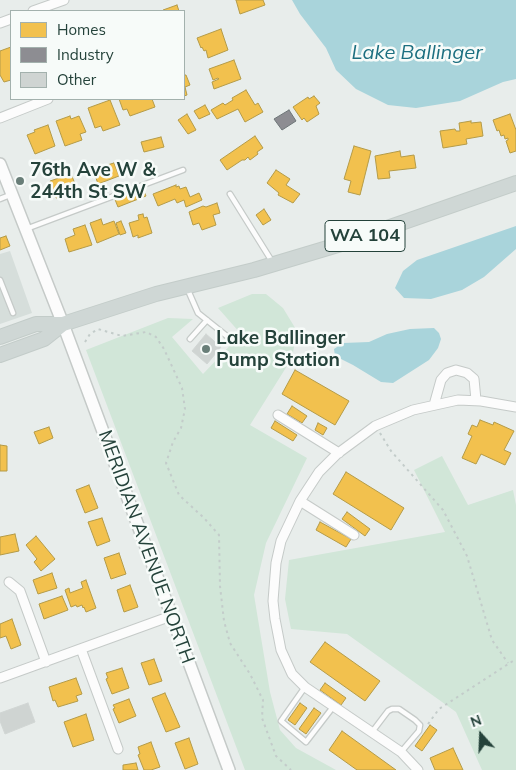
<!DOCTYPE html>
<style>
body{margin:0}
#map{position:relative;width:516px;height:770px;overflow:hidden;background:#e8edeb;font-family:Mulish,sans-serif}
canvas{display:block}
.legend{position:absolute;left:10px;top:10px;width:175px;height:90px;box-sizing:border-box;background:#f7fbf9;border:1px solid #a3b1ad;margin:0;padding:6px 9px;list-style:none;font-size:15px;color:#24423a}
.legend li{display:flex;align-items:center;gap:10px;height:25px}
.legend b{width:25px;border:1px solid #a3b1ad}
.north{position:absolute;left:456px;top:710px;width:50px;height:50px;-webkit-text-stroke:4px #f7fbf9;paint-order:stroke;rotate:340deg;font-size:14px;font-weight:700;line-height:20px;text-align:center;color:#24423a}
.north::after{content:'';display:block;margin:auto;width:18px;height:22px;background:#24423a;clip-path:polygon(50% 0,100% 100%,50% 72%,0 100%)}
</style>
<div id="map">
<canvas width="516" height="770"></canvas>
<ul class="legend">
<li><b style="height:14px;background:#f2c14e"></b>Homes</li>
<li><b style="height:14px;background:#8d8d92"></b>Industry</li>
<li><b style="height:14px;background:#cfd4d2"></b>Other</li>
</ul>
<div class="north">N</div>
</div>
<script>
const context = document.querySelector('canvas').getContext('2d');
context.lineJoin = 'round';
function fill(path, color) { context.fillStyle = color; context.fill(path, 'evenodd'); }
const toPath = rows => new Path2D(rows.map(r => 'M' + r).join(''));
function strokePath(path, color, width, dash) { context.strokeStyle = color; context.lineWidth = width; context.lineCap = dash ? 'butt' : 'round'; context.setLineDash(dash || []); context.stroke(path); }
function label(font, color, halo, rows, align = 'center') {
  context.font = font + ' Mulish,sans-serif'; context.lineWidth = 5; context.setLineDash([]); context.textBaseline = 'middle'; context.strokeStyle = halo; context.fillStyle = color; for (const [text, x, y, turn = 0] of rows) {
    context.save(); context.translate(x, y); context.rotate((+turn || 0) * Math.PI / 180); context.textAlign = isNaN(turn) ? turn : align; if (halo) context.strokeText(text, 0, 0); context.fillText(text, 0, 0); context.restore();
  }
}
const built = toPath([
 [10,251,32,313,0,324,0,254]
]);
const green = toPath([
 [252,294,266,294,283,308,297,331,292,358,250,425,307,458,266,543,254,595,270,692,280,730,296,748,336,770,245,770,86,350,168,318,193,319,172,337,203,374,241,334,218,308],
 [442,456,468,505,513,490,516,505,516,770,482,770,456,712,347,634,291,629,285,599,289,560,445,532,414,470]
]);
const water = toPath([
 [292,0,516,0,516,79,503,82,460,101,416,108,388,105,356,89,336,70,326,48,300,14],
 [516,226,516,249,484,277,462,290,431,299,404,298,395,288,403,271,417,260],
 [434,328,439,333,441,339,438,348,429,360,393,383,381,382,353,365,335,356,334,349,343,343,369,342,387,334,410,329]
]);
const homes = toPath([
 [236,0,263,0,265,5,240,14,236,0],
 [177,5,179,11,164,11,163,10,177,5],
 [221,29,228,50,208,58,206,50,204,51,202,47,201,48,197,38,221,29],
 [11,47,11,80,4,82,0,75,0,51,11,47],
 [234,60,241,79,214,89,212,82,219,79,218,78,213,80,209,69,234,60],
 [184,75,186,75,190,85,185,87,187,95,184,96,184,75],
 [246,90,255,105,258,103,263,112,245,122,238,109,217,119,211,110,223,103,225,105,233,100,232,98,246,90],
 [314,96,320,103,316,106,319,114,307,122,304,118,302,120,293,107,308,97,309,99,314,96],
 [119,99,152,99,155,107,130,116,127,109,123,110,119,99],
 [110,100,120,125,103,131,101,126,95,128,88,108,110,100],
 [205,105,210,114,199,119,194,111,205,105],
 [187,114,196,130,188,134,178,120,187,114],
 [510,114,516,130,516,151,510,153,506,141,508,140,508,138,505,139,504,135,501,136,499,130,497,131,493,120,510,114],
 [70,116,71,119,79,116,86,132,80,134,82,140,65,146,56,121,70,116],
 [471,121,471,123,481,122,483,136,466,139,467,144,443,148,440,131,455,129,456,131,460,131,459,123,471,121],
 [48,125,55,146,35,154,27,135,35,132,34,130,48,125],
 [255,136,263,148,257,152,258,154,250,160,248,157,245,160,242,160,227,170,220,160,255,136],
 [161,137,164,147,144,152,141,142,161,137],
 [354,146,371,151,360,195,348,192,351,181,344,179,354,146],
 [400,151,401,157,414,155,416,168,389,171,390,178,378,179,375,156,400,151],
 [114,163,119,176,98,184,93,169,114,163],
 [276,170,290,179,286,185,300,194,293,203,278,195,279,193,267,183,276,170],
 [71,174,78,191,56,198,50,181,71,174],
 [176,185,176,187,179,186,180,189,186,187,190,197,199,193,202,200,186,207,184,200,177,203,175,199,158,206,153,194,176,185],
 [142,187,146,196,118,207,114,197,142,187],
 [217,203,220,213,213,215,216,225,202,230,199,223,193,225,189,212,203,206,206,207,217,203],
 [264,209,271,220,263,225,256,215,264,209],
 [143,214,144,218,147,217,152,233,138,238,138,235,133,237,129,223,139,220,138,215,143,214],
 [101,219,103,225,114,221,119,234,97,243,90,223,101,219],
 [121,221,126,233,120,235,116,223,121,221],
 [85,225,92,245,69,252,65,239,75,235,73,229,85,225],
 [6,236,10,246,0,250,0,238,6,236],
 [295,370,349,401,335,425,282,394,295,370],
 [292,406,307,416,302,423,287,414,292,406],
 [480,420,493,425,494,422,514,431,504,450,511,453,505,465,481,454,476,464,462,458,472,436,468,434,472,425,477,427,480,420],
 [275,421,297,435,293,441,271,428,275,421],
 [318,423,327,428,323,435,315,430,318,423],
 [49,427,53,438,39,444,34,432,49,427],
 [0,445,7,446,7,471,0,471,0,445],
 [346,472,404,508,391,530,333,494,346,472],
 [89,485,98,508,85,513,76,490,89,485],
 [347,512,370,529,365,536,342,519,347,512],
 [102,518,110,541,97,546,88,522,102,518],
 [320,522,351,539,346,547,316,530,320,522],
 [15,534,19,551,0,555,0,537,15,534],
 [36,536,55,559,41,571,34,562,37,559,26,545,36,536],
 [119,553,126,574,111,579,104,558,119,553],
 [52,573,57,588,38,594,33,580,52,573],
 [86,580,96,608,86,612,84,607,83,608,82,605,77,607,76,605,71,607,65,590,69,588,70,593,83,588,81,582,86,580],
 [130,585,138,607,124,612,117,590,130,585],
 [62,596,68,610,44,619,39,604,62,596],
 [12,619,21,645,11,649,6,636,0,638,0,624,12,619],
 [325,642,380,681,365,701,310,662,325,642],
 [154,659,162,681,149,685,141,663,154,659],
 [122,668,129,688,112,694,106,679,108,678,106,673,122,668],
 [76,678,82,694,76,696,78,701,58,707,55,700,53,701,49,687,76,678],
 [325,683,346,698,341,705,320,690,325,683],
 [165,693,180,727,166,732,152,698,165,693],
 [129,699,136,716,119,723,113,709,115,708,113,705,129,699],
 [300,703,307,708,295,725,288,720,300,703],
 [314,708,321,713,306,734,299,729,314,708],
 [86,714,94,740,73,747,64,722,86,714],
 [430,725,437,730,422,751,415,746,430,725],
 [342,731,396,770,357,770,329,750,342,731],
 [189,738,198,764,185,769,175,743,189,738],
 [151,742,160,767,151,770,144,770,138,755,140,754,138,747,151,742],
 [453,748,463,770,435,770,430,758,453,748],
 [136,763,138,770,123,770,123,765,136,763]
]);
const industry = toPath([
 [289,110,296,121,282,130,274,119,289,110]
]);
const building = toPath([
 [206,334,221,347,207,364,192,351,206,334],
 [28,703,35,722,5,734,0,721,0,713,28,703]
]);
const path = toPath([
 [85,342,90,334,98,329,122,336,146,332,156,337,164,349,182,388,185,409,181,428,173,442,166,463,179,495,204,518,219,535,220,586,224,621,230,643,250,674,263,700,262,718,276,756,291,770],
 [380,433,391,451,443,510,467,556,492,640,508,663],
 [428,724,439,709,516,659]
]);
const service = toPath([
 [230,194,273,263],
 [0,199,10,195],
 [26,229,183,170],
 [0,280,13,313],
 [187,288,198,313,228,337],
 [190,339,207,320],
 [305,687,281,721,306,742,333,707],
 [372,732,388,711,392,709,399,709,415,720,420,725,419,731,401,752]
]);
const minor = toPath([
 [33,11,64,0],
 [0,23,11,19],
 [0,118,48,99],
 [434,405,441,380,447,373,456,370,467,373,474,379,476,400],
 [278,415,339,453],
 [300,501,354,535],
 [9,582,20,591,46,662],
 [81,649,118,749],
 [0,678,171,616],
 [418,770,401,752,305,687,292,674,281,650,275,619,273,601,276,563,281,541,300,501,319,472,337,454,375,426,413,410,458,400,481,401,516,407]
]);
const tertiary = toPath([
 [0,164,63,324,229,770]
]);
const primary = toPath([
 [0,337,36,324,63,324,156,294,254,270,341,244,516,183],
 [0,355,44,339,63,324]
]);
const markers = [
 [20,181,5,"#697e78"],
 [206,349,5,"#697e78"]
];
const shields = [
 [365,236,80]
];
const shieldNames = [
 ["WA 104",365,236]
];
const poiNames = [
 ["76th Ave W &",30,170],
 ["244th St SW",30,192],
 ["Lake Ballinger",216,338],
 ["Pump Station",216,360]
];
const streetNames = [
 ["MERIDIAN AVENUE NORTH",146,547,70]
];
const waterNames = [
 ["Lake Ballinger",417,53]
];
fill(built, '#d6dedb');
fill(green, '#d1e6d8');
fill(water, '#a9d4db');
fill(homes, '#f2c14e');
strokePath(homes, '#b49b48', 1);
fill(industry, '#8d8d92');
strokePath(industry, '#6e7678', 1);
fill(building, '#cfd4d2');
strokePath(building, '#d1d6d4', 1);
strokePath(service, '#c5cac8', 7);
strokePath(minor, '#c5cac8', 11);
strokePath(tertiary, '#c5cac8', 14);
strokePath(primary, '#c3ccc9', 16);
strokePath(path, '#c3ccca', 2, [2.5, 4]);
strokePath(service, '#fcfcfc', 4.5);
strokePath(minor, '#fcfcfc', 9);
strokePath(tertiary, '#fcfcfc', 11);
strokePath(primary, '#cfd7d5', 14);
for (const [x, y, r, color] of markers) { const dot = new Path2D(); dot.arc(x, y, r, 0, 2 * Math.PI); context.fillStyle = color; context.fill(dot); strokePath(dot, '#f7fbf9', 2); }
for (const [x, y, w] of shields) { const box = new Path2D(); box.roundRect(x - w / 2, y - 15.5, w, 31, 4); context.fillStyle = '#f7fbf9'; context.fill(box); strokePath(box, '#24423a', 1); }
label('bold 18px', '#24423a', null, shieldNames);
label('bold 19px', '#24423a', '#f7fbf9', poiNames, 'left');
label('19px', '#24423a', '#f7fbf9', streetNames);
label('italic 20px', '#1c6f80', '#f7fbf9', waterNames);
</script>
